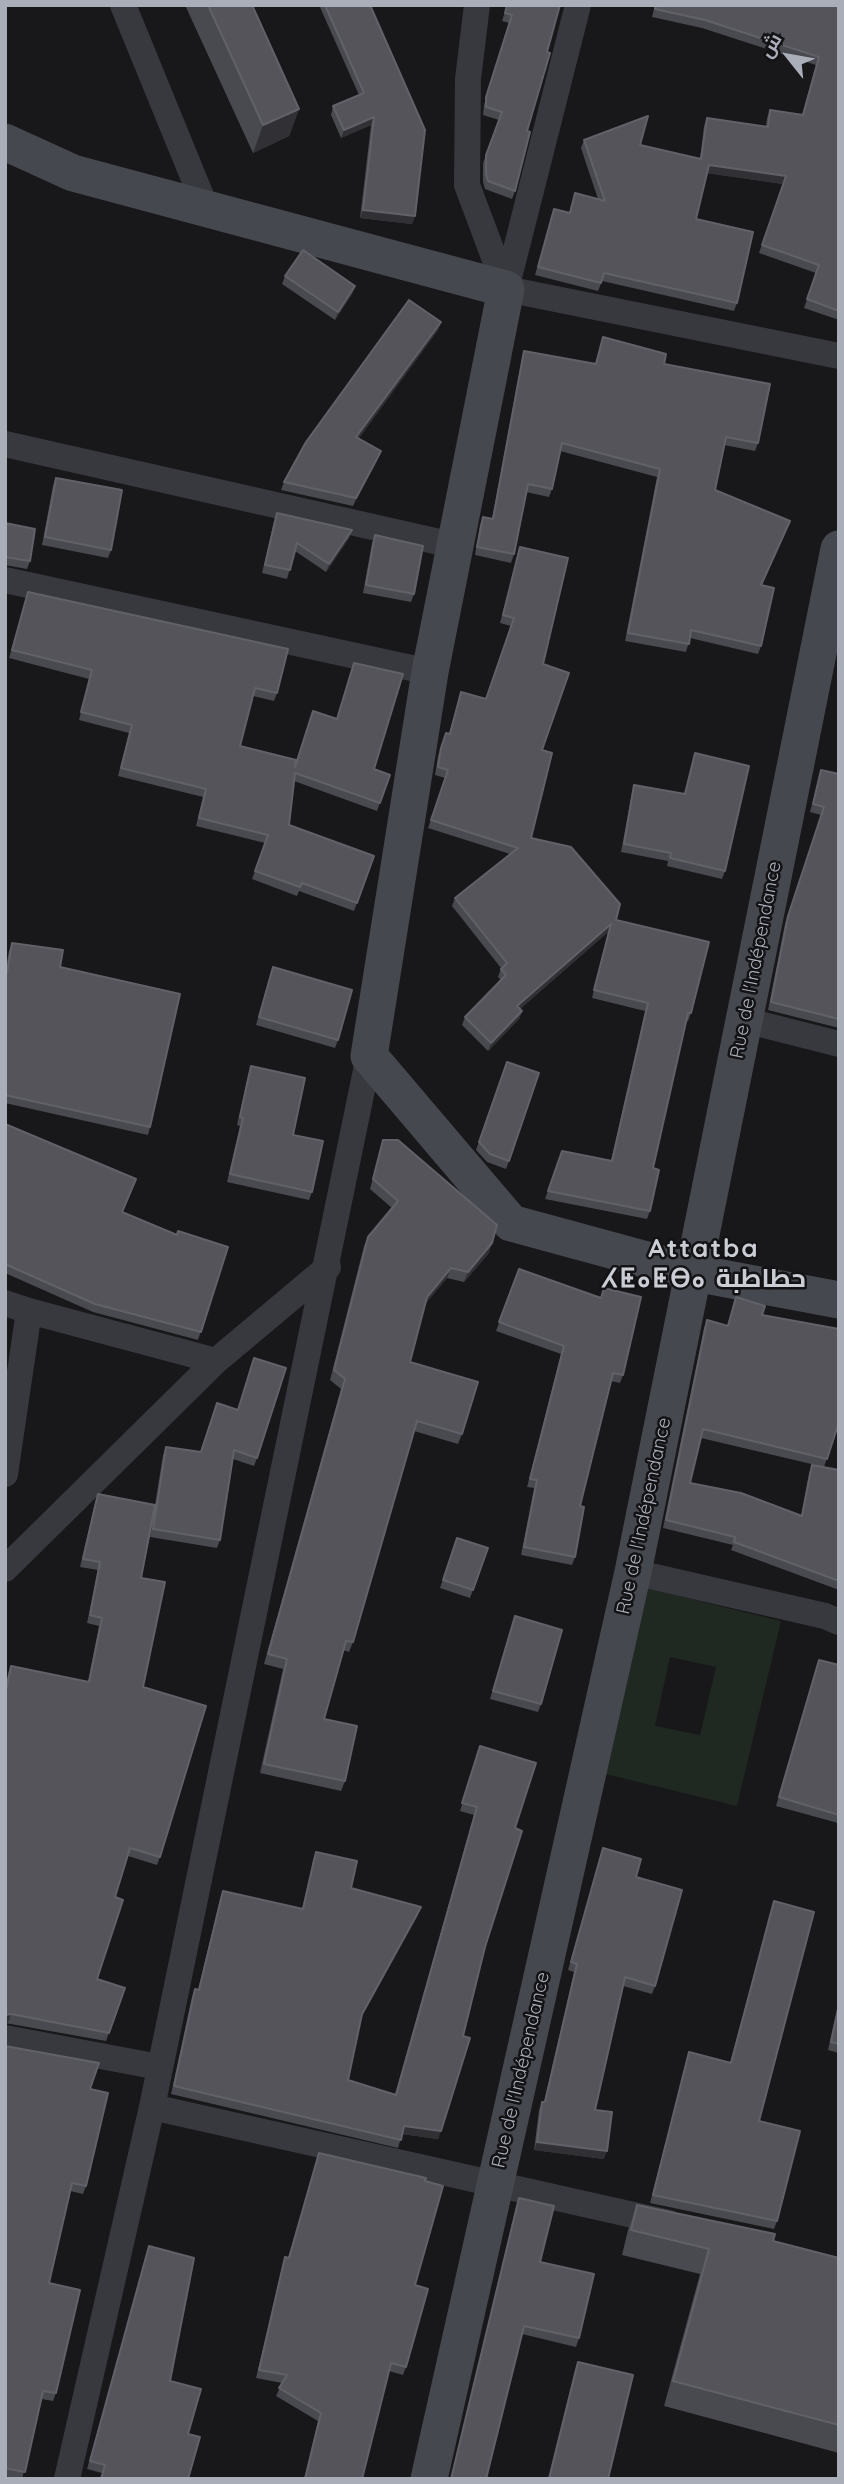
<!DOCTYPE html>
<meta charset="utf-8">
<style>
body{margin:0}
#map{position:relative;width:844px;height:2484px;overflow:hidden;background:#18171a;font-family:Quicksand,Cairo,sans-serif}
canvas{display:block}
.frame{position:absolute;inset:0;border:7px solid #aaaeb9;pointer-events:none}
.north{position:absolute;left:753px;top:21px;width:70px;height:70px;-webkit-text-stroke:5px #131215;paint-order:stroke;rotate:301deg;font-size:19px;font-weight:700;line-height:28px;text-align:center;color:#aaaeb9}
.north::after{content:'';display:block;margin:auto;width:24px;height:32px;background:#aaaeb9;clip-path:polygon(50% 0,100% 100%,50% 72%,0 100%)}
</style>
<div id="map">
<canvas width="844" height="2484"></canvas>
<div class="frame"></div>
<div class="north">ش</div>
</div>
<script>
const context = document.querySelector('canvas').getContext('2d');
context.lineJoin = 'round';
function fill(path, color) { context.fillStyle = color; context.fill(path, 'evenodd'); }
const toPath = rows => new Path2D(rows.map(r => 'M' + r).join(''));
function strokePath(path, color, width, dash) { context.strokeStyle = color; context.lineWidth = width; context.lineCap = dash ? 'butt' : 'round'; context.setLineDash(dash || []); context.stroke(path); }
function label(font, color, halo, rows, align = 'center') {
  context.font = font + ' Quicksand,Cairo,"Noto Sans Tifinagh",sans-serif'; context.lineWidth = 5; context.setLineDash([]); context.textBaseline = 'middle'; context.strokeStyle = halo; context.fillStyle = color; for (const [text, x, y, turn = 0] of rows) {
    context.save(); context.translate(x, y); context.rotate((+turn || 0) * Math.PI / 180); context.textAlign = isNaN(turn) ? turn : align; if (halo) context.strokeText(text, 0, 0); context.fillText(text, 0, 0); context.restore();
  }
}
const green = toPath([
 [646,1588,781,1621,737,1806,601,1773],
 [670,1657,716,1667,700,1735,655,1726]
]);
const minor = toPath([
 [123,5,206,208],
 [477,5,468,79,467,185,506,289],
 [506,289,839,356],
 [506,289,578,5],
 [5,444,457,546],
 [5,580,430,672],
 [744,1020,839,1044],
 [5,1303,29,1311],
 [5,1474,29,1311,216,1361],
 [5,1569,216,1361,328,1267],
 [633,1572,825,1616,839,1622],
 [5,2038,159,2067],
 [152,2107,669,2223],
 [67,2479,152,2107,369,1056]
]);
const secondary = toPath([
 [5,142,73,173,506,289,430,672,369,1056,511,1223,695,1273,839,1300],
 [429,2479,633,1572,839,549]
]);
const wall = toPath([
 [185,5,252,5,299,109,289,136,253,153],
 [319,5,370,5,415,216,412,224,360,218,371,125,341,138,331,115,333,106,359,95],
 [507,5,560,5,527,131,515,191,512,199,485,189,483,182,483,163,499,120,483,115,484,105,509,23,502,21],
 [655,5,839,5,839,320,804,308,816,273,759,253,783,184,707,173,696,219,737,303,734,311,602,281,598,291,535,275,554,209,569,213,575,193,598,199,581,148,584,140,640,145,700,159,704,126,707,118,766,126,767,118,770,110,802,115,816,65,702,28,652,17],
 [285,276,355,286,352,294,335,320,282,284],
 [441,322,438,330,359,438,378,459,353,506,281,490,284,482],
 [603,337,664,364,758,443,755,451,724,445,715,490,790,521,762,585,761,646,758,654,690,638,686,652,625,641,657,477,560,451,552,489,549,497,526,492,514,554,511,563,475,555,480,525,483,517,492,519,522,359,524,351,595,364],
 [56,478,111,550,108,558,42,545,53,486],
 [277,513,352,530,349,538,326,572,295,551,287,579,262,573,274,521],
 [5,523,30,561,27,569,5,565],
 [375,535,414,594,411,602,363,593,372,543],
 [520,547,543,664,542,750,531,838,616,920,691,1013,688,1021,686,1021,653,1168,650,1211,647,1219,545,1199,562,1151,611,1161,645,1011,592,998,608,932,520,1009,522,1011,519,1019,488,1051,462,1025,465,1017,501,980,498,977,501,968,452,906,455,898,510,854,428,828,445,778,435,775,438,756,446,733,449,733,461,692,486,699,511,626,500,623],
 [28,592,277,693,274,701,253,696,240,746,296,765,374,769,390,775,377,811,294,781,289,825,374,856,354,911,299,891,297,896,252,879,265,843,196,826,203,797,118,776,129,733,79,720,89,679,9,658],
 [695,753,725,871,722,879,667,866,668,861,621,852,632,793,634,785,684,794],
 [821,770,839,774,839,1028,768,1010,785,924,821,815,810,812],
 [12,943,60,967,150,1127,148,1135,5,1103,5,973,9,951],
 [273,967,338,1040,335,1048,256,1025],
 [507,1062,509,1161,506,1169,487,1162,476,1150],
 [251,1066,293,1135,312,1192,309,1200,227,1182,240,1126,237,1125,248,1075],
 [5,1124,122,1212,177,1235,228,1247,198,1340,93,1312,5,1273],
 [383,1140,489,1253,464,1282,447,1278,425,1304,410,1362,462,1434,458,1444,414,1431,353,1642,349,1652,343,1650,324,1719,345,1781,341,1791,260,1773,283,1669,264,1664,341,1389,330,1380,364,1246,368,1237,392,1208,370,1189],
 [519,1269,601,1298,604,1288,623,1375,620,1383,611,1381,580,1506,575,1557,572,1565,521,1555,534,1488,527,1487,561,1354,496,1331],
 [736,1297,762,1315,839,1422,824,1467,701,1438,690,1483,801,1516,809,1473,812,1465,839,1470,839,1590,731,1550,733,1545,663,1528,704,1328,707,1320,727,1326],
 [217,1403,257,1458,254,1466,233,1459,220,1540,217,1548,150,1537,153,1520,141,1578,143,1687,160,1857,157,1865,128,1856,115,1897,97,1979,125,1988,106,2041,5,2023,5,1689,8,1674,11,1666,88,1682,99,1626,87,1623,98,1570,80,1567,95,1502,98,1494,155,1505,163,1455,166,1447,200,1452],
 [457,1538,488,1548,470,1598,440,1588],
 [515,1616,541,1704,538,1712,490,1699],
 [819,1660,839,1665,839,1829,837,1828,838,1823,776,1806],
 [477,1754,515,1828,463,2036,438,2139,402,2134,398,2148,171,2094,192,1997,195,1989,198,1990,220,1899,223,1891,302,1909,313,1860,316,1852,351,1888,418,1915,361,2018,348,2080,395,2094,474,1815,460,1811],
 [603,1848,636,1877,655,1986,652,1994,623,1986,595,2110,604,2159,534,2150,539,2110,542,2102,544,2102,574,1972,568,1970],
 [774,1901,759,2121,777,2221,774,2229,650,2203,689,2052,730,2063],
 [839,1999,839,2053,828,2050],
 [5,2046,90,2089,86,2186,83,2194,70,2191,49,2283,56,2393,53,2401,42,2399,22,2479,16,2479,5,2476],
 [319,2153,425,2181,406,2367,403,2375,389,2371,362,2479,304,2479,318,2421,276,2396,282,2383,256,2378,283,2265,285,2257,288,2258],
 [519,2198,540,2262,579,2338,576,2347,522,2334,486,2479,451,2479,516,2207],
 [637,2205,839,2258,839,2453,664,2406,700,2274,622,2255,628,2230],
 [149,2246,170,2381,188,2434,188,2479,100,2479,102,2473,87,2469],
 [578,2362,608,2479,548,2479,575,2370]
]);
const shadedWall = toPath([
 [299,109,289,136,253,153,263,125],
 [374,117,371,125,341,138,344,130],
 [709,165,786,176,783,184,706,173],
 [363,210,415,216,412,224,360,218],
 [355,286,352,294,335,320,338,312],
 [441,322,438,330,354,445,356,437],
 [381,451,378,459,353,506,356,498],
 [352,530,349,538,326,572,329,564],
 [611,924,608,932,514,1014,517,1006],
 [522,1011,519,1019,488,1051,491,1043],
 [492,1243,489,1253,464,1282,468,1272],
 [451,1268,447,1278,423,1306,427,1297],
 [421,1907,418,1915,359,2022,362,2014],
 [11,2014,8,2023,5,2023,5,2015],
 [404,2126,441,2131,438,2139,401,2134],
 [537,2142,607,2151,604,2159,534,2150]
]);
const building = toPath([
 [208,5,252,5,299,109,263,125,208,5],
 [325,5,370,5,425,130,415,216,363,210,374,117,344,130,333,106,364,93,325,5],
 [507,5,560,5,547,52,550,53,527,131,530,132,515,191,488,181,486,174,486,155,502,112,486,107,486,97,512,15,505,13,507,5],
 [656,5,839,5,839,311,807,299,819,265,762,245,786,176,709,165,696,219,753,232,737,303,604,273,601,283,538,267,554,209,570,213,575,193,605,201,584,140,648,116,640,145,701,159,707,118,768,127,770,110,803,115,819,57,705,20,655,9,656,5],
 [303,250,355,286,338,312,285,276,303,250],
 [409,300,441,322,356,437,381,451,356,498,284,482,306,442,409,300],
 [603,337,666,354,664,364,770,384,758,443,726,437,715,490,790,521,761,585,774,588,761,646,691,630,689,644,628,633,660,469,562,443,552,489,528,484,514,554,477,547,483,517,493,519,524,351,596,364,603,337],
 [56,478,122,490,111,550,45,537,56,478],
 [277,513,352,530,329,564,297,543,290,570,265,565,277,513],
 [5,523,35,529,30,561,5,557,5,523],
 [375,535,423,546,414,594,366,585,375,535],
 [520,547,568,558,543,664,569,673,542,750,552,753,531,838,571,847,620,904,616,920,709,942,691,1013,688,1013,653,1168,659,1170,650,1211,548,1191,562,1151,612,1161,648,1003,594,990,611,924,517,1006,522,1011,491,1043,465,1017,506,975,501,969,507,963,455,898,518,848,431,820,448,770,438,767,441,748,446,733,450,734,461,692,486,699,514,618,503,615,520,547],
 [28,592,288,649,277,693,255,688,240,746,296,760,295,767,313,711,337,719,354,663,403,674,374,769,390,775,380,803,295,773,289,825,374,856,357,903,302,883,300,887,255,871,268,835,199,818,206,789,121,768,132,725,81,712,92,670,12,650,28,592],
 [695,753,749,766,725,871,670,858,671,853,624,844,634,785,685,794,695,753],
 [821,770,839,774,839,1019,771,1002,788,916,824,807,813,804,821,770],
 [12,943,63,950,60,967,180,994,150,1127,5,1095,5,973,7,973,12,943],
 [273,967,352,990,338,1040,259,1017,273,967],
 [507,1062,539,1073,509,1161,490,1154,479,1142,507,1062],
 [251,1066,305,1078,293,1135,323,1141,312,1192,230,1174,243,1118,240,1117,251,1066],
 [5,1124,136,1179,122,1212,177,1235,178,1231,228,1247,201,1332,95,1304,5,1264,5,1124],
 [383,1140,398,1140,497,1225,492,1243,468,1272,451,1268,427,1297,410,1362,478,1382,462,1434,417,1421,353,1642,346,1641,324,1719,357,1726,345,1781,264,1764,287,1659,268,1654,345,1379,334,1370,368,1237,398,1201,373,1179,383,1140],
 [519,1269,601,1298,604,1288,641,1297,623,1375,613,1373,580,1506,584,1507,575,1557,524,1547,537,1480,530,1479,564,1346,499,1322,519,1269],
 [736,1297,765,1306,762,1315,839,1329,839,1422,827,1459,703,1429,690,1483,741,1493,802,1516,812,1465,839,1470,839,1581,734,1542,735,1537,666,1520,707,1320,728,1326,736,1297],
 [254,1358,286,1368,257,1458,234,1450,220,1540,153,1529,166,1447,201,1452,217,1403,238,1410,254,1358],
 [98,1494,155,1505,141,1578,165,1582,143,1687,206,1706,160,1857,130,1848,115,1897,123,1900,97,1979,125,1988,109,2033,11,2014,5,2015,5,1695,11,1666,89,1682,102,1618,90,1615,100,1562,83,1559,98,1494],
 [457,1538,488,1548,473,1590,443,1580,457,1538],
 [515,1616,562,1630,541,1704,493,1691,515,1616],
 [819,1660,839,1665,839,1815,779,1797,819,1660],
 [480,1746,536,1763,515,1828,522,1831,485,1947,463,2036,470,2038,441,2131,404,2126,401,2140,174,2086,195,1989,199,1990,223,1891,303,1909,316,1852,357,1861,351,1888,421,1907,362,2014,348,2080,396,2095,477,1807,462,1803,480,1746],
 [603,1848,641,1859,636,1877,682,1890,655,1986,625,1977,595,2110,612,2112,607,2151,537,2142,542,2102,545,2102,577,1964,571,1962,603,1848],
 [774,1901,814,1912,759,2121,800,2131,777,2221,653,2195,689,2052,731,2063,774,1901],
 [839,2006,839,2044,831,2042,839,2006],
 [5,2046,99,2063,90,2089,108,2093,86,2186,72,2183,49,2283,80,2290,56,2393,43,2391,25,2472,5,2468,5,2046],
 [319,2153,426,2178,425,2181,443,2186,415,2285,428,2289,406,2367,391,2363,362,2479,305,2479,321,2413,279,2388,287,2375,259,2370,285,2257,289,2258,319,2153],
 [519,2198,554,2206,540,2262,594,2274,579,2338,524,2326,486,2479,451,2479,519,2198],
 [637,2205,775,2234,773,2241,839,2258,839,2425,673,2381,709,2249,631,2230,637,2205],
 [149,2246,194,2258,170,2381,201,2389,188,2434,200,2437,188,2479,101,2479,105,2465,90,2461,149,2246],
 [578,2362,633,2375,608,2479,549,2479,578,2362]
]);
const streetNames = [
 ["Rue de l'Indépendance",756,960,-79],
 ["Rue de l'Indépendance",644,1516,-78],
 ["Rue de l'Indépendance",521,2070,-77]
];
const districtNames = [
 ["Attatba",704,1249],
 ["ⵃⵟⴰⵟⴱⴰ حطاطبة",704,1279]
];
fill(green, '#1f2821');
strokePath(minor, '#38393f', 26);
strokePath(secondary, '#46484f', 37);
fill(wall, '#494a4f');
fill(shadedWall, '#313135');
fill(building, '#54545a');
strokePath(building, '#616269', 2);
label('19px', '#aaaeb9', '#131215', streetNames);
context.letterSpacing = '2px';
label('bold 26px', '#cbcdd5', '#131215', districtNames);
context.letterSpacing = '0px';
</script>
